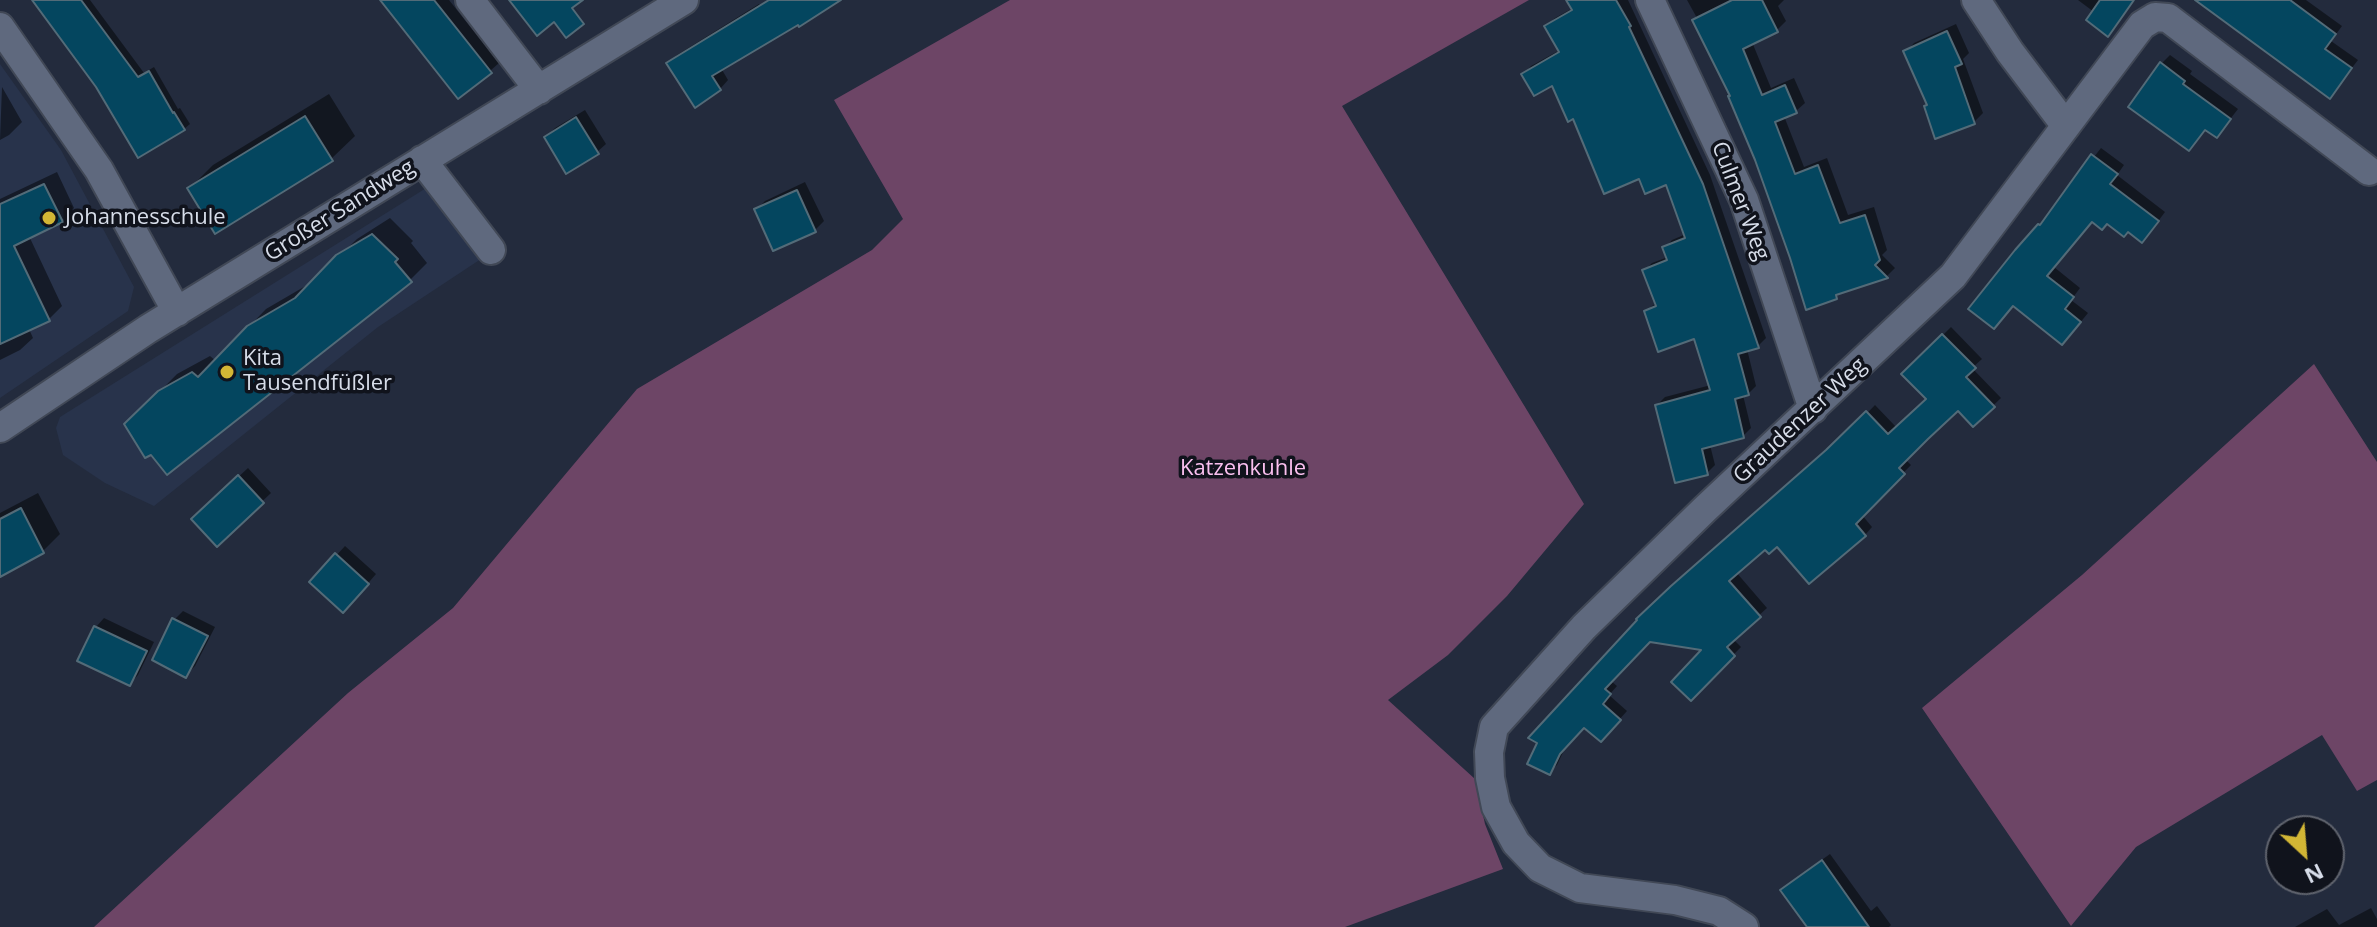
<!DOCTYPE html>
<meta charset="utf-8">
<style>
body{margin:0}
#map{position:relative;width:2377px;height:927px;overflow:hidden;background:#232b3d;font-family:"Open Sans",sans-serif}
canvas{display:block}
.north{position:absolute;left:2265px;top:815px;width:80px;height:80px;box-sizing:border-box;background:#10131c;border:2px solid #60646e;border-radius:50%;rotate:154deg;font-size:22px;font-weight:700;line-height:32px;text-align:center;color:#d7dde9}
.north::after{content:'';display:block;margin:auto;width:28px;height:36px;background:#d2b635;clip-path:polygon(50% 0,100% 100%,50% 72%,0 100%)}
</style>
<div id="map">
<canvas width="2377" height="927"></canvas>
<div class="north">N</div>
</div>
<script>
const context = document.querySelector('canvas').getContext('2d');
context.lineJoin = 'round';
function fill(path, color) { context.fillStyle = color; context.fill(path, 'evenodd'); }
const toPath = rows => new Path2D(rows.map(r => 'M' + r).join(''));
function strokePath(path, color, width, dash) { context.strokeStyle = color; context.lineWidth = width; context.lineCap = dash ? 'butt' : 'round'; context.setLineDash(dash || []); context.stroke(path); }
function label(font, color, halo, rows, align = 'center') {
  context.font = font + ' "Open Sans",sans-serif'; context.lineWidth = 7; context.setLineDash([]); context.textBaseline = 'middle'; context.strokeStyle = halo; context.fillStyle = color; for (const [text, x, y, turn = 0] of rows) {
    context.save(); context.translate(x, y); context.rotate((+turn || 0) * Math.PI / 180); context.textAlign = isNaN(turn) ? turn : align; if (halo) context.strokeText(text, 0, 0); context.fillText(text, 0, 0); context.restore();
  }
}
const built = toPath([
 [0,64,61,150,134,287,128,311,0,398],
 [431,185,487,255,378,327,154,506,105,483,63,455,56,428,60,417]
]);
const green = toPath([
 [1010,0,1529,0,1342,106,1584,504,1507,596,1448,655,1388,700,1475,779,1485,824,1503,869,1345,927,94,927,348,693,453,608,637,389,872,250,903,219,834,100],
 [2314,364,2377,462,2377,780,2357,791,2322,735,2136,847,2071,926,1922,708,2082,575]
]);
const shadow = toPath([
 [34,0,90,0,144,73,154,67,178,109,180,108,190,124,184,129,98,86],
 [383,0,449,0,499,63,490,71],
 [770,0,835,0,721,68,728,80,720,89,669,63,677,55,759,4,761,6],
 [1568,0,1628,0,1710,175,1766,338,1758,346,1747,349,1756,386,1748,394,1743,395,1751,428,1743,436,1710,445,1715,465,1707,473,1657,405,1665,397,1711,385,1695,337,1646,311,1657,302,1644,271,1652,263,1668,257,1665,248,1672,240,1686,234,1667,183,1640,176,1574,117,1552,83,1524,74,1531,66,1560,50,1547,26,1555,18,1573,8],
 [1687,0,1784,0,1778,6,1786,21,1777,30,1752,42,1771,88,1794,78,1805,103,1796,111,1784,116,1804,167,1827,158,1848,215,1874,207,1887,250,1882,255,1895,268,1887,276,1843,290,1836,297,1772,200,1732,95,1697,18],
 [2078,0,2135,0,2108,34,2094,12],
 [2196,0,2306,0,2342,26,2331,41,2358,60,2330,96],
 [1956,24,1969,53,1963,59,1983,113,1974,122,1929,103,1906,52,1914,43],
 [2170,55,2192,71,2190,74,2238,109,2217,136,2161,64],
 [2,87,22,122,9,135,0,140],
 [329,94,355,136,331,159,190,188,213,165],
 [585,110,606,144,597,152,546,137,555,128],
 [2101,148,2124,165,2117,175,2165,212,2150,232,2129,230,2107,222,2093,220,2054,267,2080,288,2071,300,2088,313,2070,335,2014,304,2040,226],
 [57,172,74,208,62,221,29,236,62,306,49,319,29,329,33,338,20,350,0,360,0,199],
 [805,182,824,221,815,230,756,210,765,201],
 [390,218,413,241,411,243,427,263,410,280,127,425,177,374,210,356,216,361,266,309,314,281,357,239],
 [1951,327,1982,359,1972,368,2001,398,1974,424,1958,408,1905,459,1911,465,1862,515,1872,527,1865,535,1777,544,1765,547,1736,572,1767,608,1733,639,1741,647,1691,698,1705,649,1650,640,1611,681,1617,686,1609,695,1627,711,1608,732,1584,726,1567,744,1557,765,1549,772,1530,763,1875,405,1897,428,1929,399,1904,374],
 [248,468,271,493,217,544,193,519],
 [38,493,60,534,43,551,0,574,0,513],
 [345,546,376,574,352,602,312,582],
 [183,611,215,627,195,666,186,675,174,620],
 [104,618,154,642,138,675,130,684,80,660,96,627],
 [1830,854,1871,911,1877,906,1891,925,1889,927,1808,927,1791,882],
 [2371,908,2377,919,2377,927,2295,927,2327,909,2339,925]
]);
const building = toPath([
 [32,0,81,0,138,77,149,71,173,113,174,112,185,130,138,158,96,87,32,0],
 [380,0,434,0,492,73,458,99,380,0],
 [509,0,583,0,572,8,584,24,566,38,554,22,537,36,509,0],
 [769,0,841,0,799,27,798,25,712,76,721,90,695,108,666,63,769,0],
 [1566,0,1616,0,1631,26,1629,27,1703,184,1759,348,1738,354,1749,395,1735,399,1744,438,1702,449,1708,475,1675,483,1655,405,1710,390,1694,339,1658,352,1644,311,1656,306,1642,270,1667,260,1662,247,1685,238,1666,185,1645,194,1639,179,1604,194,1573,119,1568,122,1552,86,1534,96,1521,74,1559,52,1544,26,1572,10,1566,0],
 [1732,0,1762,0,1778,32,1743,49,1762,95,1785,85,1797,113,1775,122,1795,174,1818,165,1840,223,1865,215,1880,260,1875,265,1888,278,1836,295,1837,299,1806,310,1790,258,1755,160,1728,96,1730,96,1692,20,1732,0],
 [2100,0,2134,0,2108,37,2086,20,2100,0],
 [2195,0,2290,0,2336,34,2325,49,2352,68,2330,99,2195,0],
 [1947,31,1962,64,1955,67,1975,124,1935,139,1924,106,1927,105,1903,51,1947,31],
 [2160,62,2185,81,2183,84,2231,119,2217,138,2205,130,2189,151,2128,107,2160,62],
 [305,116,333,161,215,234,187,188,305,116],
 [576,117,599,154,566,174,544,137,576,117],
 [2091,154,2118,174,2110,184,2159,221,2142,243,2128,232,2124,237,2107,224,2102,230,2092,222,2047,276,2074,297,2065,309,2081,322,2062,345,2013,306,1994,329,1968,309,2015,250,2038,224,2040,225,2091,154],
 [44,184,63,222,14,246,50,321,0,344,0,204,44,184],
 [797,190,816,232,773,251,754,209,797,190],
 [372,234,398,259,395,262,412,282,167,475,151,455,145,458,124,424,158,391,192,372,198,377,247,326,295,298,336,255,372,234],
 [1942,334,1976,368,1966,377,1995,407,1973,427,1958,411,1928,439,1899,468,1905,474,1856,524,1866,536,1809,584,1777,547,1769,554,1765,550,1729,581,1761,617,1727,647,1735,656,1691,701,1671,682,1701,650,1650,642,1605,689,1611,694,1603,704,1621,720,1601,742,1584,728,1560,754,1550,775,1527,764,1537,743,1528,738,1637,620,1636,619,1671,586,1826,450,1866,411,1888,434,1926,399,1901,374,1942,334],
 [238,475,264,503,217,547,191,519,238,475],
 [21,508,44,553,0,577,0,519,21,508],
 [335,553,369,584,343,613,309,582,335,553],
 [172,618,208,636,186,678,152,660,172,618],
 [94,626,147,651,130,686,77,661,94,626],
 [1822,860,1869,927,1807,927,1780,890,1822,860]
]);
const street = toPath([
 [470,0,539,90],
 [1650,0,1744,200,1813,409],
 [1976,0,2010,52,2066,126],
 [0,27,99,170,177,312],
 [422,160,491,250],
 [0,428,148,329,684,0],
 [1744,927,1719,911,1675,900,1580,888,1540,868,1516,843,1496,807,1490,778,1489,752,1494,727,1584,627,1705,509,1953,276,2142,25,2155,17,2168,18,2369,171]
]);
const markers = [
 [49,218,8,"#d2b635"],
 [227,372,8,"#d2b635"]
];
const streetNames = [
 ["Culmer Weg",1740,201,69],
 ["Großer Sandweg",340,211,-32],
 ["Graudenzer Weg",1800,421,-43]
];
const poiNames = [
 ["Johannesschule",65,218],
 ["Kita",243,359],
 ["Tausendfüßler",243,384]
];
const parkNames = [
 ["Katzenkuhle",1243,469]
];
fill(built, '#28334b');
fill(green, '#6d4566');
fill(shadow, '#0007');
fill(building, '#04465f');
strokePath(building, '#536b78', 2);
strokePath(street, '#414856', 32);
strokePath(street, '#5f697e', 28);
for (const [x, y, r, color] of markers) { const dot = new Path2D(); dot.arc(x, y, r, 0, 2 * Math.PI); context.fillStyle = color; context.fill(dot); strokePath(dot, '#10131c', 3); }
label('22px', '#d7dde9', '#10131c', streetNames);
label('22px', '#d7dde9', '#10131c', poiNames, 'left');
label('22px', '#fabfef', '#10131c', parkNames);
</script>
